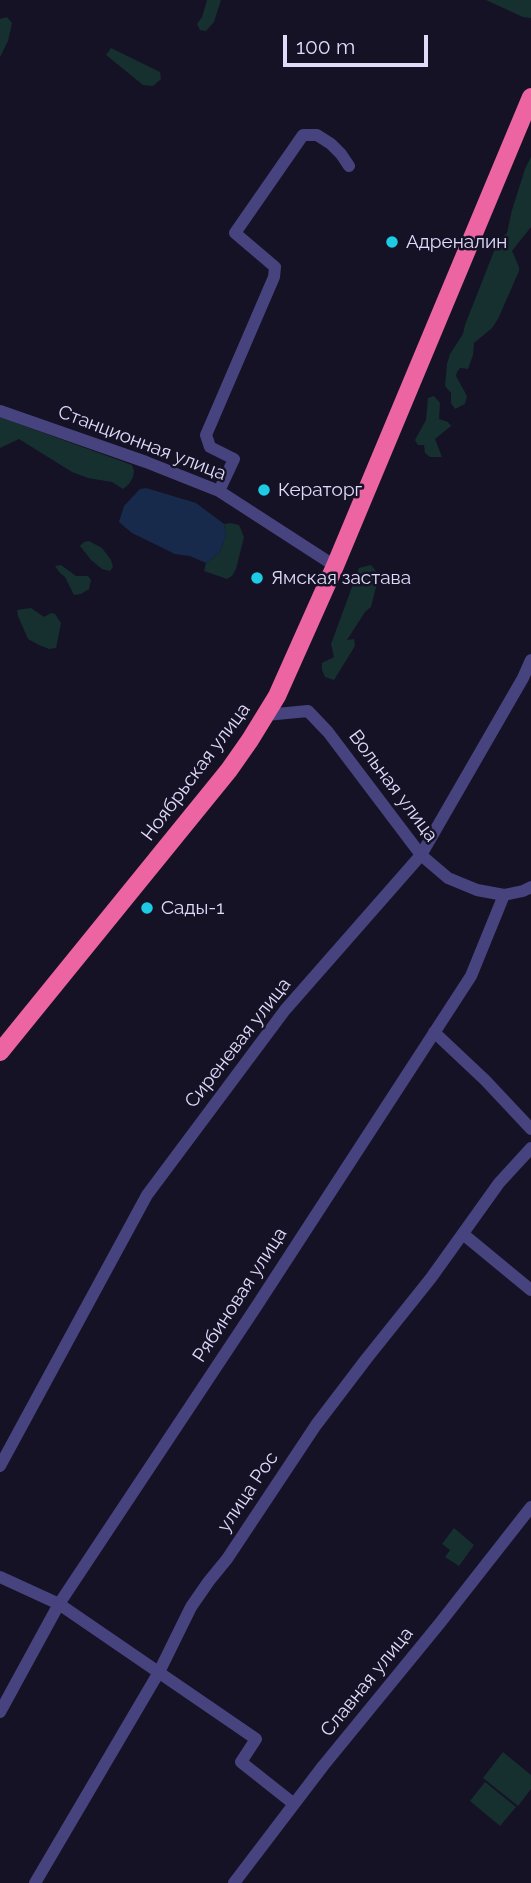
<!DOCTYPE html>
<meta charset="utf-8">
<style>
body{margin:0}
#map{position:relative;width:531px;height:1883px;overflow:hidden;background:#161226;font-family:Raleway,sans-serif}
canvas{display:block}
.scale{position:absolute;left:283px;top:35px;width:145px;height:32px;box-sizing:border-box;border:4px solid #e0dbfb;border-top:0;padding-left:9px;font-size:21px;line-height:24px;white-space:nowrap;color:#e0dbfb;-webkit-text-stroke:5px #161226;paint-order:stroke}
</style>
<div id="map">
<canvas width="531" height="1883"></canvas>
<div class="scale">100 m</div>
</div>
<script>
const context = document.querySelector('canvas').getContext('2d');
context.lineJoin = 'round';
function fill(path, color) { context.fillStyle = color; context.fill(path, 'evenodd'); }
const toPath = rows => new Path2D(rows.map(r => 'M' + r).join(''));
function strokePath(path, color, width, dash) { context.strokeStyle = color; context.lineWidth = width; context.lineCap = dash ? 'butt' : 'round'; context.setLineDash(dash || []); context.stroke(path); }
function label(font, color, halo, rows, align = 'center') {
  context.font = font + ' Raleway,sans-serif'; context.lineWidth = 5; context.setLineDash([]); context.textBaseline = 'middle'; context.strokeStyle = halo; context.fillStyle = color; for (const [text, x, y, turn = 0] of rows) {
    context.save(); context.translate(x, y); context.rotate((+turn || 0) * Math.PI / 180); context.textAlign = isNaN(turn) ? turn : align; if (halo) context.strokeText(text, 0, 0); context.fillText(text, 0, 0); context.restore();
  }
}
const green = toPath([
 [207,0,221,0,214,22,206,31,200,30,197,24,202,17],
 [486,0,531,0,531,18,523,17],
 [7,17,12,23,8,41,0,57,0,19],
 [111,48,160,72,161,79,153,86,143,85,106,55],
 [531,157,531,227,512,251,519,267,519,271,498,319,492,328,474,343,473,355,468,369,460,368,457,372,456,376,467,396,465,404,455,409,451,403,451,393,445,386,447,364,450,354,463,334,465,325,498,241,507,233,512,210,525,169],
 [434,396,440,403,439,419,448,422,451,426,435,439,442,457,430,457,425,453,424,445,418,445,415,440,426,420,428,398],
 [0,417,132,465,134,471,133,477,129,484,123,489,112,482,88,478,72,472,19,439,0,448],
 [230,523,239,525,244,537,236,569,232,576,227,579,204,571,206,563,219,553,226,536,224,524],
 [89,541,102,548,111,560,113,567,110,571,102,569,91,560,80,546,84,542],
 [61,565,76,576,88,576,91,580,89,589,81,594,74,595,65,577,60,573,55,566],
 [371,565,379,575,371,607,365,612,347,640,354,639,355,646,334,680,325,677,322,670,322,663,334,657,331,644,359,568],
 [31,608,44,617,51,613,55,614,61,623,56,648,49,649,39,645,28,639,18,616,17,610],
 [454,1528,474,1545,459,1566,445,1557,450,1550,442,1544],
 [503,1752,531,1775,531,1789,518,1806,483,1778],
 [485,1782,516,1807,500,1826,470,1801]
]);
const water = toPath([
 [146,488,196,503,224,524,226,536,219,553,206,563,190,556,175,554,132,533,119,522,124,506,140,489]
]);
const minor = toPath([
 [0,411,146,462,219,491,335,566],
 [219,491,234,459,210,447,206,435,274,277,275,267,235,233,303,135,317,135,331,144,341,154,349,166],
 [266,715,308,711,328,732,421,855,448,878,477,890,504,895,523,891,531,887],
 [434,1032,485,1080,531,1129],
 [463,1234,531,1290],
 [0,1466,147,1195,285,1010,421,855,523,678,531,660],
 [0,1577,59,1604,256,1739,241,1762,294,1804],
 [0,1712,59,1604,256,1307,471,976,504,895],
 [35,1883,159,1672,191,1607,209,1581,227,1559,316,1425,367,1358,431,1278,499,1183,531,1148],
 [234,1883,323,1766,440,1623,531,1507]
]);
const highway = toPath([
 [0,1052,229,770,250,740,277,696,335,566,531,97]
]);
const markers = [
 [392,242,7,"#1dcbe5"],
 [264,490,7,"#1dcbe5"],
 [257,578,7,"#1dcbe5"],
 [147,908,7,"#1dcbe5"]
];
const poiNames = [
 ["Адреналин",406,242],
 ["Кераторг",278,490],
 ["Ямская застава",271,578],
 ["Сады-1",161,908]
];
const streetNames = [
 ["Станционная улица",142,443,21],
 ["Ноябрьская улица",196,772,-53],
 ["Вольная улица",393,786,53],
 ["Сиреневая улица",238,1043,-52],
 ["Рябиновая улица",240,1295,-57],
 ["улица Рос",248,1492,-56],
 ["Славная улица",367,1682,-51]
];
fill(green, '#162f2f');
fill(water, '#172a4b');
strokePath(minor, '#47437f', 12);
strokePath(highway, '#ed64a2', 18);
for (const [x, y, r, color] of markers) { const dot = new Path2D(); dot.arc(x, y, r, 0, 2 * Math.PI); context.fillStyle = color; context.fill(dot); strokePath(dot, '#161226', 2.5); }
label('19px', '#e0dbfb', '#161226', poiNames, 'left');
label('19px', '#e0dbfb', '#161226', streetNames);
</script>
